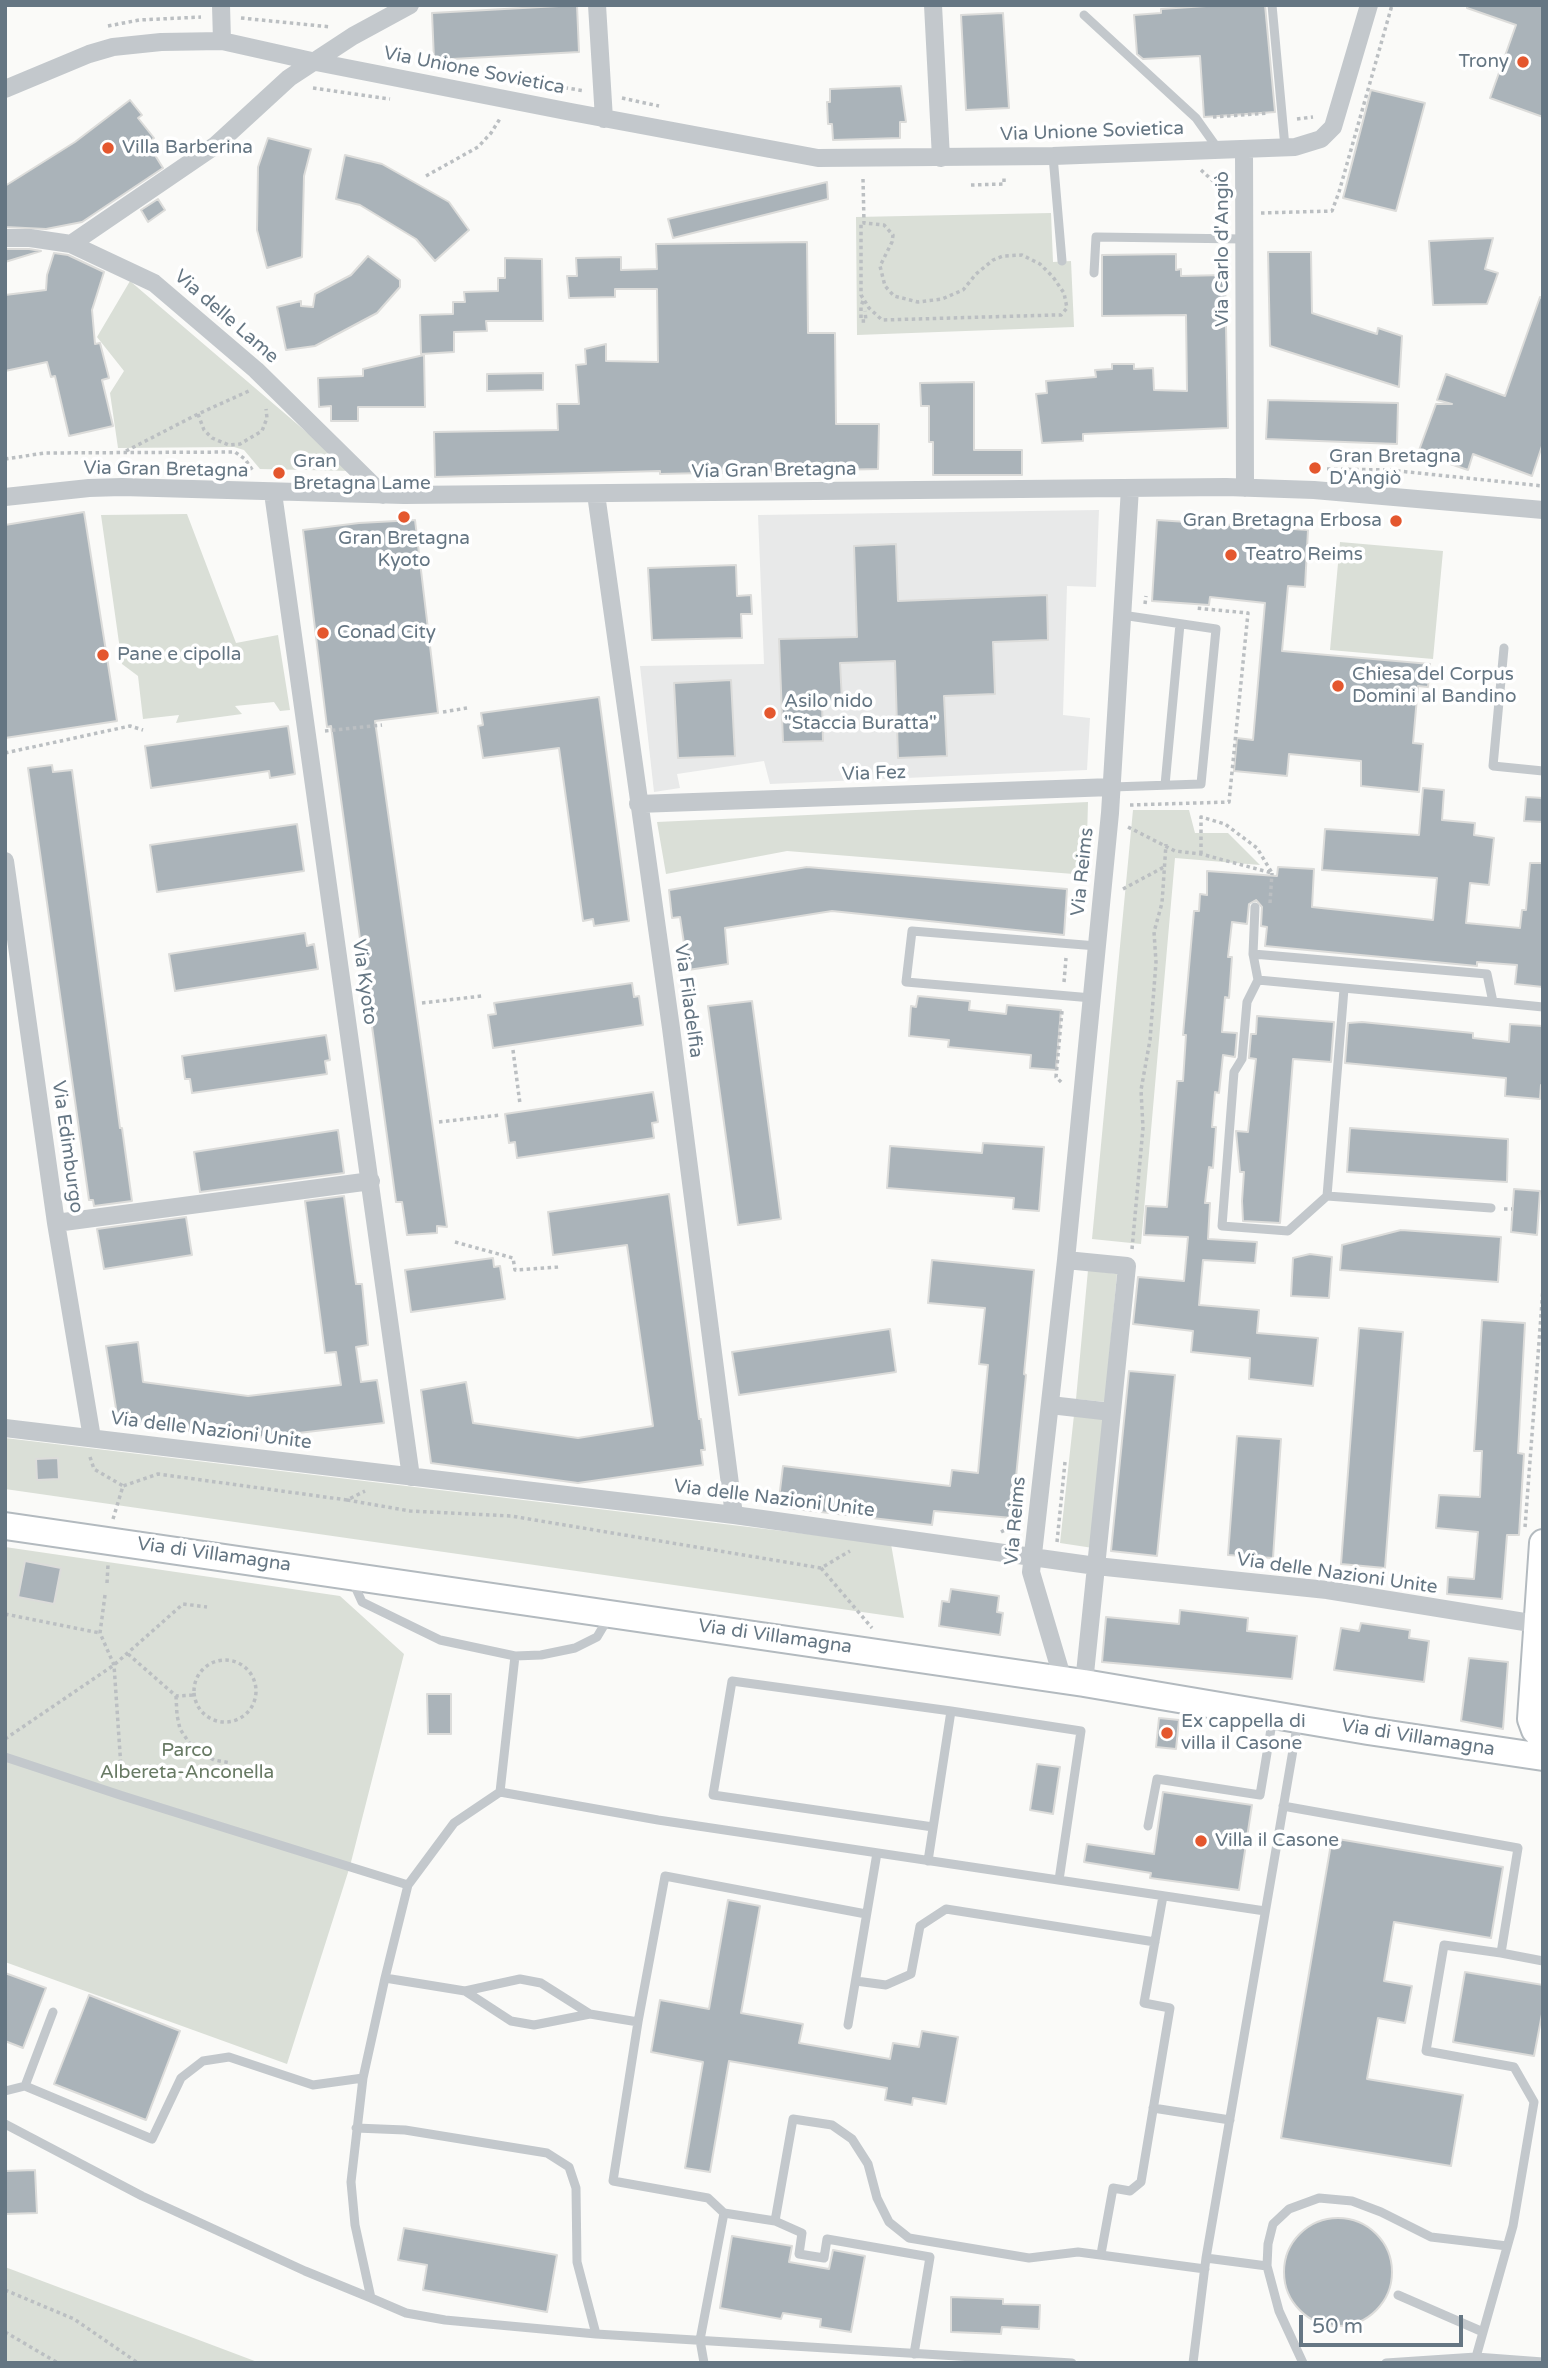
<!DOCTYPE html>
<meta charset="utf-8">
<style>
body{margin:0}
#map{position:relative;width:1548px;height:2368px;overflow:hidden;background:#fafaf8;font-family:"Varela Round",sans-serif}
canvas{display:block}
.frame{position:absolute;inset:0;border:7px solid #657683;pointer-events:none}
.scale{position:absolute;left:1299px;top:2315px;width:164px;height:32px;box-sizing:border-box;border:4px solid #657683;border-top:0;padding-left:9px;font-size:21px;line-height:24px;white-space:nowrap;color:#657683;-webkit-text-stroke:5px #fff;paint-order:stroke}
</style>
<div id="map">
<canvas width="1548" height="2368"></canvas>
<div class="frame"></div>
<div class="scale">50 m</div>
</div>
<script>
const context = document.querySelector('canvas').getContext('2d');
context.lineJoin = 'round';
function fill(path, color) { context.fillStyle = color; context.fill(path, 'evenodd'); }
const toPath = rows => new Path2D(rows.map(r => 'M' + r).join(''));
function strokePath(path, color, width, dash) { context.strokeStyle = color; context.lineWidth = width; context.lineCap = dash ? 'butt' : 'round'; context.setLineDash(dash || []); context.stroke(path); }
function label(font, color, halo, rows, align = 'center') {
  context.font = font + ' "Varela Round",sans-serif'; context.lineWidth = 7; context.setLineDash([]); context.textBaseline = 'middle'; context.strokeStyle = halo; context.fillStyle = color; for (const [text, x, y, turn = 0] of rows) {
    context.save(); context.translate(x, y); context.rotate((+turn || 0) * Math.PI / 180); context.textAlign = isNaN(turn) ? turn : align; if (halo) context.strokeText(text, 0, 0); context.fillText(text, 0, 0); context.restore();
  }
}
const built = toPath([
 [1099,510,1096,587,1067,586,1063,715,1090,718,1087,770,770,784,764,761,677,774,680,788,654,792,640,666,764,664,758,515]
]);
const green = toPath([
 [1051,213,1053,262,1071,261,1074,327,857,335,856,217],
 [130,281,352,471,260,469,244,450,234,447,118,448,110,393,124,371,97,337],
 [187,514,236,643,278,635,290,710,280,711,274,702,235,706,242,714,176,723,179,715,143,719,138,676,122,664,101,515],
 [1340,542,1443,551,1433,659,1330,650],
 [1088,802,1086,875,787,851,666,874,657,822],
 [1133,810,1189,810,1195,833,1228,833,1260,865,1175,858,1141,1244,1092,1239],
 [1088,1270,1117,1274,1105,1402,1076,1399],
 [1074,1415,1106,1419,1093,1548,1060,1543],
 [5,1438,891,1544,904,1618,5,1489],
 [5,1547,340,1596,404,1654,350,1866,287,2064,5,1962],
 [5,2267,260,2363,5,2363]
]);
const building = toPath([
 [577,5,579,52,434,60,432,13,577,5],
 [1221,5,1265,5,1275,112,1204,117,1200,56,1143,59,1137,54,1134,15,1161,13,1161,9,1221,5],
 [1467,5,1543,5,1543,117,1490,98,1516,25,1467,8,1467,5],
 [1003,13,1009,108,966,110,961,15,1003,13],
 [901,86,906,122,900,122,900,138,833,140,832,124,828,124,827,102,830,102,830,89,901,86],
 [1371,90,1425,103,1396,211,1343,198,1371,90],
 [130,100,142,115,138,118,154,138,148,144,163,168,82,222,46,229,5,227,5,186,75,142,130,100],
 [268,138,311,149,304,176,302,257,267,268,257,230,258,167,268,138],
 [345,155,382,164,449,202,469,230,435,261,416,239,360,205,336,199,345,155],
 [827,182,828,199,673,238,668,219,827,182],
 [158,199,165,210,148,222,141,210,158,199],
 [1493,238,1485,269,1498,273,1487,304,1433,305,1429,241,1493,238],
 [807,242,808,333,835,333,836,424,879,424,878,469,660,474,660,471,435,477,434,432,558,430,557,404,579,404,576,365,586,364,585,349,606,344,606,361,658,362,657,289,615,289,615,297,569,298,567,276,577,276,576,258,621,257,621,270,657,269,656,244,807,242],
 [5,249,29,249,41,251,5,262,5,249],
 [1268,252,1311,252,1312,313,1377,334,1378,328,1402,336,1399,387,1270,346,1268,252],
 [54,253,68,255,104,272,92,310,95,344,100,343,109,378,102,380,113,426,69,436,55,376,51,377,47,362,5,371,5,295,46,290,47,275,54,253],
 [1176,254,1176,270,1181,269,1181,276,1225,275,1228,428,1083,434,1083,441,1042,443,1036,394,1047,393,1046,381,1096,377,1095,370,1112,369,1112,364,1134,364,1134,369,1153,368,1154,390,1187,391,1186,315,1102,316,1102,255,1176,254],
 [368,256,400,280,400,287,377,313,315,346,286,350,277,307,301,301,301,306,313,307,315,294,351,275,368,256],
 [505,258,542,259,543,321,486,321,487,331,454,332,454,352,421,354,420,315,453,314,453,302,465,302,464,292,498,291,498,278,505,278,505,258],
 [1540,297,1543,298,1543,443,1532,476,1473,454,1468,470,1418,453,1436,404,1452,404,1437,400,1446,374,1505,396,1540,297],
 [424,355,425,407,358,407,358,421,331,421,331,406,319,407,318,378,363,376,363,369,424,355],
 [543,373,543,390,487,391,487,374,543,373],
 [974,382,974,450,1022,450,1022,475,933,475,933,442,929,442,929,406,921,406,920,383,974,382],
 [1268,400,1398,403,1397,444,1266,439,1268,400],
 [84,512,117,721,5,738,5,525,84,512],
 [415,520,438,713,375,721,447,1227,437,1226,437,1233,407,1235,402,1202,396,1202,331,726,327,727,303,530,359,523,415,520],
 [1157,520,1308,530,1305,587,1288,586,1282,651,1430,664,1428,687,1418,686,1413,743,1423,744,1419,792,1361,786,1361,761,1289,754,1287,776,1234,771,1237,738,1253,740,1265,603,1210,597,1209,605,1152,601,1157,520],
 [896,544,898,601,1047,595,1048,640,993,642,995,694,944,696,947,756,898,758,895,661,840,663,842,701,822,702,823,741,783,742,779,639,857,637,854,546,896,544],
 [736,565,737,596,751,595,752,614,741,614,742,638,652,640,648,568,736,565],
 [731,680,735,756,678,758,674,683,731,680],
 [599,697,629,921,594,926,593,919,583,921,559,748,483,758,478,726,483,725,481,713,599,697],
 [288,726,295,774,270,778,269,771,151,788,145,746,288,726],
 [52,765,53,772,72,770,120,1128,122,1128,132,1201,94,1206,93,1200,89,1200,28,768,52,765],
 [1423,788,1444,790,1442,820,1475,823,1474,835,1494,838,1489,885,1470,883,1466,923,1520,928,1522,910,1526,910,1530,863,1543,863,1543,987,1515,984,1517,965,1477,962,1477,966,1265,946,1267,927,1261,926,1262,907,1256,900,1249,904,1247,924,1232,922,1228,957,1232,957,1229,998,1225,997,1222,1032,1237,1033,1235,1057,1223,1055,1219,1093,1215,1092,1212,1127,1216,1127,1213,1168,1209,1167,1205,1203,1210,1203,1208,1239,1257,1242,1255,1263,1203,1260,1199,1305,1259,1310,1257,1333,1318,1338,1313,1386,1249,1379,1250,1358,1191,1352,1193,1331,1133,1324,1138,1277,1184,1281,1188,1237,1144,1235,1146,1206,1167,1207,1177,1081,1183,1081,1186,1035,1183,1035,1194,911,1199,911,1200,894,1207,895,1207,871,1277,876,1278,867,1314,869,1312,907,1433,920,1437,878,1322,870,1325,829,1419,835,1423,788],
 [1526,797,1543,798,1543,822,1524,821,1526,797],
 [297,824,304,871,157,892,150,845,297,824],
 [807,867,1067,889,1064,935,832,911,725,928,728,964,688,970,680,917,672,918,669,890,807,867],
 [305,933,307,946,314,944,318,969,175,991,169,954,305,933],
 [632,983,634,997,639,996,643,1025,493,1048,488,1015,496,1014,494,1003,632,983],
 [918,996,970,1001,969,1010,1006,1014,1007,1005,1061,1010,1056,1070,1030,1068,1031,1055,948,1047,949,1040,909,1036,911,1006,916,1007,918,996],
 [752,1001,781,1219,738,1225,708,1006,752,1001],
 [1257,1016,1334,1022,1331,1062,1293,1059,1280,1223,1243,1221,1242,1201,1244,1172,1240,1172,1236,1131,1248,1132,1256,1059,1249,1058,1251,1034,1256,1034,1257,1016],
 [1362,1022,1473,1033,1473,1038,1509,1042,1510,1024,1543,1026,1543,1085,1541,1085,1540,1099,1505,1096,1506,1078,1345,1063,1348,1023,1362,1022],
 [326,1035,330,1060,325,1061,327,1074,192,1093,190,1079,185,1079,182,1056,326,1035],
 [653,1092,658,1122,652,1123,654,1138,517,1158,515,1142,509,1143,505,1114,653,1092],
 [1350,1128,1508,1139,1507,1182,1347,1172,1350,1128],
 [338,1130,344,1173,200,1192,194,1152,338,1130],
 [983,1143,1044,1147,1039,1211,1013,1209,1014,1198,887,1188,890,1146,982,1153,983,1143],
 [1514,1189,1540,1191,1537,1235,1511,1232,1514,1189],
 [669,1194,699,1419,701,1419,705,1450,701,1450,703,1465,578,1483,431,1463,421,1390,466,1382,473,1423,578,1438,653,1426,627,1245,553,1255,548,1212,669,1194],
 [344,1196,356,1284,362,1284,368,1345,356,1347,361,1382,377,1380,384,1423,247,1439,118,1421,106,1346,138,1342,143,1382,248,1396,341,1385,336,1352,325,1353,305,1201,344,1196],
 [186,1217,192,1255,104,1269,97,1229,186,1217],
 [1401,1230,1501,1237,1498,1282,1340,1270,1342,1245,1401,1230],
 [1310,1254,1332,1257,1329,1298,1291,1296,1293,1258,1310,1254],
 [493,1258,494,1267,500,1266,505,1299,411,1312,405,1270,493,1258],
 [932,1260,1034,1270,1024,1374,1026,1375,1012,1518,934,1511,932,1525,778,1507,783,1466,950,1486,952,1470,978,1473,988,1365,979,1364,985,1308,928,1303,932,1260],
 [1482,1320,1525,1323,1518,1453,1524,1454,1519,1535,1507,1535,1502,1599,1447,1594,1448,1577,1474,1579,1478,1532,1436,1528,1439,1495,1480,1497,1482,1451,1474,1451,1482,1320],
 [1359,1328,1403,1332,1385,1568,1341,1564,1359,1328],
 [890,1329,896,1372,739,1395,732,1352,890,1329],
 [1129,1371,1175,1375,1157,1556,1111,1551,1129,1371],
 [1237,1436,1281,1439,1273,1558,1228,1555,1237,1436],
 [58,1458,59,1479,37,1480,36,1459,58,1458],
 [25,1561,61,1568,54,1604,18,1597,25,1561],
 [951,1589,999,1596,997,1612,1003,1613,1000,1635,939,1626,942,1601,949,1602,951,1589],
 [1180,1610,1248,1618,1247,1631,1297,1636,1292,1679,1102,1662,1106,1617,1179,1624,1180,1610],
 [1361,1623,1410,1630,1409,1638,1429,1641,1424,1682,1334,1670,1341,1628,1359,1631,1361,1623],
 [1469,1658,1508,1662,1503,1729,1461,1721,1469,1658],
 [427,1694,451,1694,451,1734,428,1734,427,1694],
 [1159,1718,1179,1720,1176,1749,1156,1747,1159,1718],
 [1037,1764,1060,1767,1053,1814,1030,1810,1037,1764],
 [1163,1792,1252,1805,1239,1890,1150,1878,1151,1873,1084,1862,1087,1844,1154,1854,1163,1792],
 [1332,1838,1503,1867,1491,1938,1394,1922,1384,1981,1412,1986,1405,2023,1378,2018,1367,2079,1463,2095,1451,2166,1281,2138,1332,1838],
 [728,1900,760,1906,741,2013,803,2024,799,2043,890,2059,893,2043,919,2047,922,2031,958,2037,946,2104,913,2098,912,2105,885,2100,887,2088,729,2061,710,2172,685,2168,703,2062,651,2052,660,2000,709,2009,728,1900],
 [1465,1972,1543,1985,1543,2009,1534,2056,1453,2042,1465,1972],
 [5,1973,46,1988,23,2048,5,2041,5,1973],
 [89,1995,180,2031,146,2120,54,2084,89,1995],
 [35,2170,37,2213,5,2214,5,2171,35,2170],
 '1284 2272a54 54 0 1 1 108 0a54 54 0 1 1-108 0Z',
 [404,2228,557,2255,547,2312,423,2290,427,2265,398,2260,404,2228],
 [732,2236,792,2246,789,2262,829,2269,833,2250,865,2256,851,2332,820,2327,821,2319,783,2313,781,2319,720,2308,732,2236],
 [951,2297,1003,2299,1003,2304,1040,2305,1039,2329,1002,2327,1001,2334,951,2332,951,2297]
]);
const path = toPath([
 [241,18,331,27],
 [108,26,139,20,201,17],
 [530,82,585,91],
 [313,88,390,99],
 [622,98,659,106],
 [1213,117,1268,113],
 [1297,119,1313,117],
 [1201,170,1224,191],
 [426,176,478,147,491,133,501,117],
 [863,179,864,223,884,225,893,235,892,242,880,266,885,286,894,296,918,302,942,299,963,290,976,274,993,260,1003,256,1022,255,1040,264,1053,277,1064,293,1067,308,1061,315,1055,315,882,320,869,308,861,295,861,223,864,223],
 [971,185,1004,184,1004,177],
 [1261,213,1332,211,1339,192,1392,5],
 [863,301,861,306,861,321,866,321,865,311],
 [198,414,204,430,212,438,229,445,240,444,262,431,267,418,266,409],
 [126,451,198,414,251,390],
 [5,459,45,453,235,452,245,459,253,471],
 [1327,469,1389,470,1543,486],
 [1145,604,1146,596],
 [443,712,467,708],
 [325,731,382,725],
 [5,753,130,726,143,730],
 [1130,805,1229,802,1248,613,1195,608],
 [1128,827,1175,851,1201,854,1272,873,1257,848,1225,824,1201,817,1201,854],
 [1123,889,1164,867],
 [1270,903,1272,873],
 [1064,982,1066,958],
 [422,1003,482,996],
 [1062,1011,1056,1077,1063,1084],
 [513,1050,520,1104],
 [439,1122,501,1115],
 [1541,1201,1543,1201],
 [1504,1209,1512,1209],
 [455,1242,513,1258,515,1270,560,1267],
 [1132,1249,1143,1128,1141,1090,1150,1040,1156,962,1154,932,1162,903,1166,844],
 [90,1457,94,1469,123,1486],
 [347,1500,410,1511,511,1516,821,1568,850,1551],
 [113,1519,123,1486,158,1474,347,1500,365,1491],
 [1525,1527,1543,1289],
 [1001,1532,1016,1524],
 [1057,1542,1065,1462],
 [821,1568,872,1628],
 [107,1583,108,1565],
 [105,1595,100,1633,114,1665,122,1782],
 [5,1614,100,1633],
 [128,1654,176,1696,194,1695],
 '194 1691a31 31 0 1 1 62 0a31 31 0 1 1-62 0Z',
 [176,1696,177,1715,180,1729,192,1747,214,1760,231,1763],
 [5,1739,114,1665,183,1604,207,1607],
 [5,2290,74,2319,138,2363],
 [5,2332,58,2363]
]);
const lane = toPath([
 [1272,5,1285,147],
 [1084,15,1196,118,1218,149],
 [1053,156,1062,261],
 [1094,273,1096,237,1244,239],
 [1504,648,1493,766,1543,771],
 [1165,785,1180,624],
 [1112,787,1201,784,1216,629,1122,615],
 [1255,907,1253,954,1487,974,1493,1002,1543,1007],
 [1253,954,1258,980,1493,1002],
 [1258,980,1247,1002,1242,1059,1234,1072,1222,1226,1288,1231,1327,1196,1344,989],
 [1092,998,906,982,912,931,1097,946],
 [1327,1196,1491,1208],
 [353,1582,362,1602,440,1640,515,1656,541,1655,575,1648,597,1637,609,1617],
 [515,1656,500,1792,454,1823,408,1885,385,1978,363,2078,351,2182,355,2225,371,2298,406,2313,445,2320,596,2334,1072,2363],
 [5,1757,123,1796,408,1885],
 [500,1792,658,1820,1265,1911],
 [1283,1806,1518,1848,1501,1953,1444,1945,1426,2051,1514,2067,1534,2102,1513,2226,1476,2357,1386,2363],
 [1148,1826,1157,1779,1260,1795,1273,1717],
 [933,1827,713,1795,732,1681,951,1711],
 [928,1861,951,1711,1081,1731,1059,1880],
 [1501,1953,1543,1961],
 [385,1978,465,1991,520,1979,541,1983,590,2014,534,2025,511,2021,465,1991],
 [856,1981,886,1985,911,1974,920,1926,946,1909,1155,1942],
 [590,2014,638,2022,613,2181,708,2198,724,2213,700,2340,704,2363],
 [638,2022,665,1876,866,1914],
 [848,2025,877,1853],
 [25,2086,53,2012],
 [5,2091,25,2086,152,2139,181,2078,203,2061,229,2057,313,2085,363,2078],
 [1153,2108,1230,2120],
 [5,2124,142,2196,305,2271,371,2298],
 [356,2128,405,2130,547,2153,569,2167,576,2188,577,2262,596,2334],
 [724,2213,775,2221,802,2233,799,2254,824,2258,827,2239,930,2257,914,2354],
 [775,2221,793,2119,832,2125,852,2139,868,2164,877,2198,889,2222,909,2238,1029,2258,1078,2252,1205,2269],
 [1101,2254,1113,2188,1130,2191,1141,2182,1170,2008,1144,2003,1163,1896],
 [1206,2258,1267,2266],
 [1398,2295,1483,2332],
 [1476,2357,1543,2362],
 [1193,2363,1206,2258,1298,1721],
 [1303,2363,1279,2311,1267,2266,1268,2244,1273,2224,1289,2209,1319,2198,1352,2201,1381,2212,1431,2237,1507,2246]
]);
const street = toPath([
 [221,5,222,41],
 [597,5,604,119],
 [933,5,941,158],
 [5,89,89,54,113,47,161,42,222,41,316,62,571,112,818,158,1053,156,1295,147,1321,139,1333,127,1369,5],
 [1244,149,1245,488],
 [5,238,30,238,71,244,154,283,256,370,383,495],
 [71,244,216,145,289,78,353,36,410,5],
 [273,493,411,1477],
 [596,494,671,1028,734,1515],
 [5,497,89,488,122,487,404,495,1226,487,1314,490,1543,510],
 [638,804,1112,787],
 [5,861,56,1223,92,1438],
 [56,1223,371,1181],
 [1066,1260,1127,1266,1084,1683],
 [1050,1405,1112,1412],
 [5,1428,734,1515,1096,1566,1327,1590,1543,1625],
 [1063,1680,1031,1572,1066,1260,1110,813,1130,488]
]);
const secondary = toPath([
 [5,1526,1084,1683,1368,1731,1543,1757],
 [1543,1543,1531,1719,1535,1730,1543,1738]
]);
const markers = [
 [1523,62,7,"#e4572e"],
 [108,148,7,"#e4572e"],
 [1315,468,7,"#e4572e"],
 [279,473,7,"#e4572e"],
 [404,517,7,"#e4572e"],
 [1396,521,7,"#e4572e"],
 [1231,555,7,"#e4572e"],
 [323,633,7,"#e4572e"],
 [103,655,7,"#e4572e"],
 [1338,686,7,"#e4572e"],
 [770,713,7,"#e4572e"],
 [1167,1733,7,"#e4572e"],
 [1201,1841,7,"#e4572e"]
];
const poiNames = [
 ["Trony",1509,62,"right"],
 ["Villa Barberina",122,148],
 ["Gran Bretagna",1329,457],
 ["D'Angiò",1329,479],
 ["Gran",293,462],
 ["Bretagna Lame",293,484],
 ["Gran Bretagna Erbosa",1382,521,"right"],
 ["Gran Bretagna",404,539,"center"],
 ["Kyoto",404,561,"center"],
 ["Teatro Reims",1245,555],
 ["Conad City",337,633],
 ["Pane e cipolla",117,655],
 ["Chiesa del Corpus",1352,675],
 ["Domini al Bandino",1352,697],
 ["Asilo nido",784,702],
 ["\"Staccia Buratta\"",784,724],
 ["Ex cappella di",1181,1722],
 ["villa il Casone",1181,1744],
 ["Villa il Casone",1215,1841]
];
const streetNames = [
 ["Via Unione Sovietica",474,71,11],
 ["Via Unione Sovietica",1092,132,-2],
 ["Via Carlo d'Angiò",1223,249,-90],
 ["Via delle Lame",226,317,41],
 ["Via Gran Bretagna",166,470,1],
 ["Via Gran Bretagna",774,471,-1],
 ["Via Fez",874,774,-2],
 ["Via Reims",1083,872,-84],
 ["Via Kyoto",364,982,82],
 ["Via Filadelfia",688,1001,82],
 ["Via Edimburgo",67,1147,82],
 ["Via delle Nazioni Unite",211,1431,7],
 ["Via delle Nazioni Unite",774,1499,7],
 ["Via Reims",1016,1521,-85],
 ["Via di Villamagna",214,1555,8],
 ["Via delle Nazioni Unite",1337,1574,8],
 ["Via di Villamagna",775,1637,8],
 ["Via di Villamagna",1418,1738,9]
];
const parkNames = [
 ["Parco",187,1751],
 ["Albereta-Anconella",187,1773]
];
fill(built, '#e8e9e9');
fill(green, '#dadfd7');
fill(building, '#aab3b9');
strokePath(building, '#dcdcda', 2);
strokePath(secondary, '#b3babf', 30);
strokePath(path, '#bbbfc2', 3.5, [3.5, 3.5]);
strokePath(lane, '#c3c8cc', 9);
strokePath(street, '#c3c8cc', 18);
strokePath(secondary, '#fff', 26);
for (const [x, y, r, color] of markers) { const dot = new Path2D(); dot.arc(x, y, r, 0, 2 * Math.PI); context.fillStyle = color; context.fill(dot); strokePath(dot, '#fff', 2.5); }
label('19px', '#657683', '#fff', poiNames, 'left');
label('19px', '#657683', '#fff', streetNames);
label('19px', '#687a64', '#fff', parkNames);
</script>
